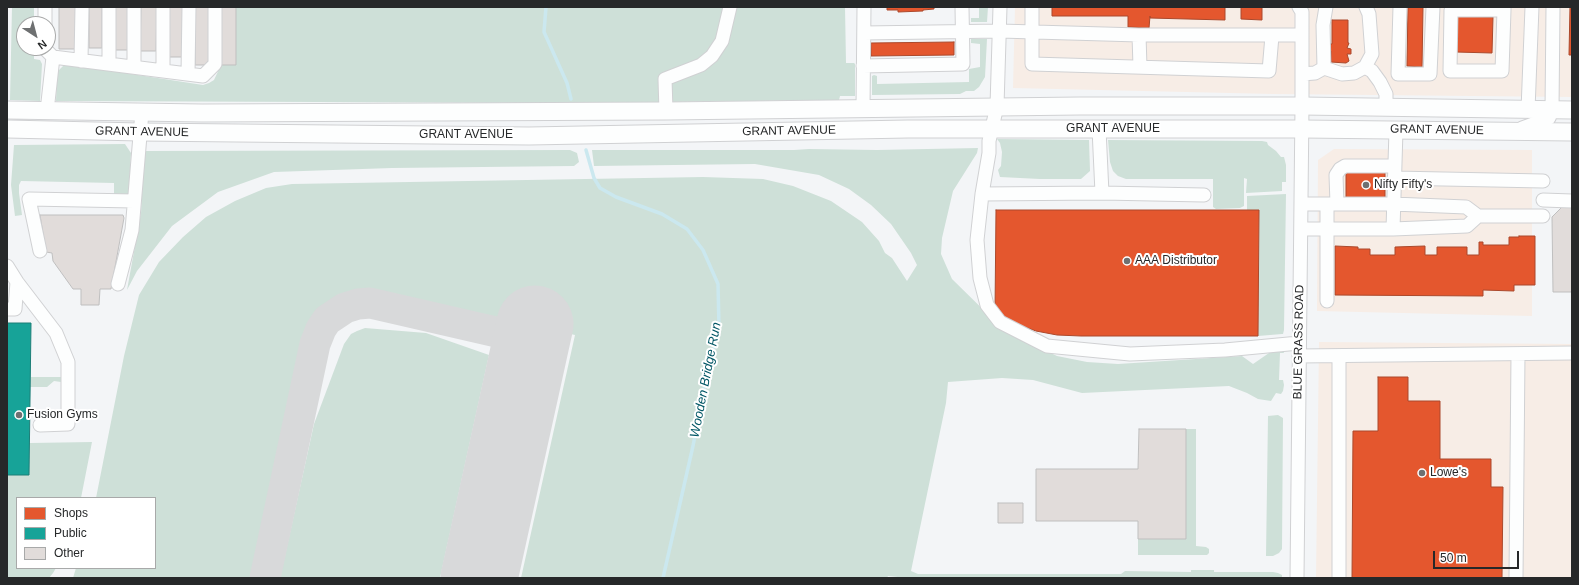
<!DOCTYPE html>
<style>
body{margin:0}
#map{position:relative;width:1579px;height:585px;overflow:hidden;background:#f3f5f7;font-family:Arial,sans-serif}
canvas{display:block}
.frame{position:absolute;inset:0;border:8px solid #262829;pointer-events:none}
.legend{position:absolute;left:16px;top:497px;width:140px;height:72px;box-sizing:border-box;background:#fff;border:1px solid #a8a9a9;margin:0;padding:5px 7px;list-style:none;font-size:12px;color:#262829}
.legend li{display:flex;align-items:center;gap:8px;height:20px}
.legend b{width:20px;border:1px solid #a8a9a9}
.north{position:absolute;left:16px;top:16px;width:40px;height:40px;box-sizing:border-box;background:#fff;border:1px solid #a8a9a9;border-radius:50%;rotate:144deg;font-size:11px;font-weight:700;line-height:16px;text-align:center;color:#262829}
.north::after{content:'';display:block;margin:auto;width:14px;height:18px;background:#6e7071;clip-path:polygon(50% 0,100% 100%,50% 72%,0 100%)}
.scale{position:absolute;left:1433px;top:551px;width:86px;height:18px;box-sizing:border-box;border:2px solid #262829;border-top:0;padding-left:5px;font-size:12px;line-height:14px;white-space:nowrap;color:#262829;-webkit-text-stroke:3px #fff;paint-order:stroke}
</style>
<div id="map">
<canvas width="1579" height="585"></canvas>
<div class="frame"></div>
<ul class="legend">
<li><b style="height:11px;background:#e4572e"></b>Shops</li>
<li><b style="height:11px;background:#17a398"></b>Public</li>
<li><b style="height:11px;background:#e1dcda"></b>Other</li>
</ul>
<div class="north">N</div>
<div class="scale">50 m</div>
</div>
<script>
const context = document.querySelector('canvas').getContext('2d');
context.lineJoin = 'round';
function fill(path, color) { context.fillStyle = color; context.fill(path, 'evenodd'); }
const toPath = rows => new Path2D(rows.map(r => 'M' + r).join(''));
function strokePath(path, color, width, dash) { context.strokeStyle = color; context.lineWidth = width; context.lineCap = dash ? 'butt' : 'round'; context.setLineDash(dash || []); context.stroke(path); }
function label(font, color, halo, rows, align = 'center') {
  context.font = font + ' Arial,sans-serif'; context.lineWidth = 4; context.setLineDash([]); context.textBaseline = 'middle'; context.strokeStyle = halo; context.fillStyle = color; for (const [text, x, y, turn = 0] of rows) {
    context.save(); context.translate(x, y); context.rotate((+turn || 0) * Math.PI / 180); context.textAlign = isNaN(turn) ? turn : align; if (halo) context.strokeText(text, 0, 0); context.fillText(text, 0, 0); context.restore();
  }
}
const commercial = toPath([
 [1015,7,1572,7,1572,97,1273,94,1013,88],
 [1334,149,1532,150,1532,316,1317,311,1318,160],
 [1319,342,1572,344,1572,578,1316,578]
]);
const green = toPath([
 [12,7,34,7,34,24,24,24,24,48,34,48,34,59,40,60,42,64,40,101,10,100],
 [236,7,845,7,846,63,854,63,855,64,855,96,840,96,839,100,580,103,56,101,57,72,64,65,73,65,203,85,209,83,214,80,221,65,236,65],
 [979,7,988,7,987,22,971,22,971,18,979,18],
 [971,39,987,39,985,77,979,87,974,91,966,91,960,94,872,95,872,76,874,75,877,76,877,84,969,82,969,69,980,67,980,44,971,43],
 [997,139,1089,140,1090,171,1081,179,1040,179,1000,177,998,170,1001,166,1002,152,1000,143],
 [1108,140,1262,141,1267,142,1268,145,1276,151,1281,157,1284,157,1286,165,1286,182,1282,182,1282,191,1246,193,1247,179,1244,178,1244,206,1240,208,1216,209,1213,207,1213,179,1126,179,1118,176,1113,171,1110,162],
 [125,144,131,153,129,189,128,194,125,196,114,197,114,183,21,181,19,185,19,193,22,215,15,216,11,185,14,145],
 [978,148,977,153,953,191,942,238,941,254,952,279,1005,331,1057,356,1087,362,1118,364,1242,356,1253,364,1269,353,1277,350,1283,350,1284,353,1280,353,1279,380,1283,380,1284,385,1283,391,1281,394,1276,393,1271,401,1258,399,1247,393,1229,386,1082,393,1033,380,1002,378,948,382,946,403,911,571,918,574,1121,574,1125,571,1191,572,1191,570,1214,570,1214,572,1273,572,1278,573,1282,575,1282,578,907,578,888,576,887,578,521,578,575,335,384,293,364,291,350,294,333,302,321,312,310,327,304,343,252,578,73,578,76,568,155,568,155,498,96,498,124,356,139,295,159,262,183,237,206,217,235,201,266,188,292,184,703,177,763,179,793,186,831,201,862,222,879,241,885,253,892,258,907,281,917,265,911,253,891,224,871,205,849,189,819,175,755,164,594,166,592,150,794,150,809,149,877,150],
 [570,150,577,153,579,162,574,166,392,168,274,172,218,192,172,226,137,271,127,290,141,213,144,157,146,151],
 [1286,194,1284,330,1283,334,1282,334,1258,336,1259,210,1247,210,1247,196],
 [365,328,426,333,489,355,440,578,280,578,314,424,344,344,351,334,357,331],
 [31,377,61,377,61,382,54,381,47,387,30,387],
 [1278,415,1283,418,1282,549,1279,553,1273,556,1266,556,1268,416],
 [1186,429,1196,429,1196,546,1206,547,1209,549,1209,553,1207,555,1138,555,1138,539,1186,539],
 [92,442,81,498,17,498,17,568,56,568,53,573,49,578,7,578,7,475,29,475,30,443]
]);
const shops = toPath([
 [887,7,934,7,934,9,923,10,923,11,898,12,898,10,887,10,887,7],
 [1052,7,1225,7,1225,20,1150,18,1150,16,1149,28,1128,27,1128,16,1052,16,1052,7],
 [1241,7,1262,7,1262,20,1241,19,1241,7],
 [1408,7,1423,7,1422,67,1407,66,1408,7],
 [1570,7,1572,7,1572,55,1569,55,1570,7],
 [1457,16,1493,17,1492,53,1456,52,1457,16],
 [1332,20,1348,20,1348,43,1349,43,1347,48,1351,49,1351,54,1347,54,1349,61,1346,63,1331,62,1331,51,1328,51,1328,44,1332,44,1332,20],
 [954,42,954,55,871,56,871,43,954,42],
 [1346,171,1385,171,1385,198,1346,198,1346,171],
 [996,210,1259,210,1258,336,1081,336,1057,335,1036,331,1016,324,995,312,996,210],
 [1519,236,1535,236,1535,285,1514,285,1514,291,1483,290,1483,296,1335,295,1335,246,1358,247,1358,249,1370,249,1370,255,1395,255,1395,247,1425,246,1425,255,1437,255,1437,247,1467,247,1467,255,1479,255,1479,242,1483,242,1483,245,1509,245,1509,237,1519,237,1519,236],
 [1378,377,1408,377,1408,401,1440,401,1440,459,1491,459,1491,487,1503,487,1502,578,1352,578,1353,431,1378,431,1378,377]
]);
const public = toPath([
 [7,323,31,323,29,475,7,475,7,323]
]);
const stream = toPath([
 [546,7,544,32,567,83,571,99],
 [586,150,594,178,600,188,616,197,662,214,687,229,703,250,718,284,719,327,706,379,693,446,663,578]
]);
const taxiway = toPath([
 [265,578,315,344,321,329,327,320,345,308,358,304,370,303,531,340]
]);
const runway = toPath([
 [479,578,535,324]
]);
const building = toPath([
 [59,7,76,7,75,49,59,49,59,7],
 [89,7,102,7,102,48,89,48,89,7],
 [115,7,128,7,128,50,115,50,115,7],
 [141,7,157,7,156,51,140,51,141,7],
 [169,7,183,7,183,57,169,57,169,7],
 [195,7,209,7,209,65,195,65,195,7],
 [221,7,236,7,236,65,221,65,221,7],
 [1567,202,1572,202,1572,292,1553,292,1552,217,1567,202],
 [40,215,123,215,124,218,111,289,100,289,99,305,81,305,81,289,73,289,53,261,52,253,46,252,40,215],
 [1139,429,1186,429,1186,539,1138,539,1138,521,1036,521,1036,469,1138,469,1139,429],
 [998,503,1023,503,1023,523,998,523,998,503]
]);
const minor = toPath([
 [1000,7,997,106,989,141,989,153,982,194,977,240,980,278,987,305,1000,322,1047,346,1130,354,1225,350,1299,343],
 [1032,7,1032,64,1269,71,1272,36],
 [1400,7,1398,74,1430,74,1433,7],
 [1504,10,1451,10,1450,71,1502,71,1504,10,1504,7],
 [45,24,45,7],
 [864,33,1000,31,1139,35,1302,35],
 [1139,35,1140,67],
 [44,48,53,57,203,76,215,64,215,7],
 [81,61,82,7],
 [109,64,109,7],
 [863,66,963,64,962,7],
 [134,67,134,7],
 [1365,67,1372,71,1380,82,1386,94,1386,108],
 [1324,68,1323,25,1326,7],
 [163,71,163,7],
 [188,74,189,7],
 [1302,74,1315,73,1324,68,1342,74,1354,73,1365,67,1372,54,1369,14,1366,7],
 [863,108,864,7],
 [1528,110,1532,7],
 [47,111,53,57],
 [666,111,665,79,701,65,712,56,722,41,730,7],
 [1522,128,1549,118,1552,110,1553,7],
 [1099,129,1102,193],
 [1394,178,1543,181],
 [982,194,1102,193,1204,195],
 [1543,200,1572,201],
 [1301,204,1393,204,1466,207,1478,216],
 [1327,204,1327,301],
 [1337,204,1336,175,1340,169,1345,166,1394,166],
 [1301,229,1393,229,1467,226,1478,216,1543,216],
 [1393,229,1396,130],
 [40,251,29,199,134,201],
 [7,266,17,282,56,333,68,362,68,424,40,425],
 [118,284,132,230,142,112],
 [7,309,15,309,17,282],
 [1299,356,1572,353],
 [1297,578,1302,106,1302,12,1299,7],
 [1339,578,1339,356],
 [1516,578,1518,354]
]);
const major = toPath([
 [7,110,202,113,666,111,1080,106,1302,106,1572,110],
 [7,129,140,132,529,136,908,129,1302,129,1572,132]
]);
const markers = [
 [1366,185,4,"#6e7071"],
 [1127,261,4,"#6e7071"],
 [19,415,4,"#6e7071"],
 [1422,473,4,"#6e7071"]
];
const streetNames = [
 ["GRANT AVENUE",1113,129],
 ["GRANT AVENUE",1437,130,1],
 ["GRANT AVENUE",789,131,-1],
 ["GRANT AVENUE",142,132,1],
 ["GRANT AVENUE",466,135],
 ["BLUE GRASS ROAD",1299,342,-89]
];
const poiNames = [
 ["Nifty Fifty's",1374,185],
 ["AAA Distributor",1135,261],
 ["Fusion Gyms",27,415],
 ["Lowe's",1430,473]
];
const waterNames = [
 ["Wooden Bridge Run",706,380,-79]
];
fill(commercial, '#f7ede6');
fill(green, '#cee0d8');
fill(shops, '#e4572e');
strokePath(shops, '#ab492c', 1);
fill(public, '#17a398');
strokePath(public, '#1c7e77', 1);
strokePath(stream, '#cbe8ef', 3.5);
strokePath(taxiway, '#d8d9da', 31);
strokePath(runway, '#d8d9da', 77);
fill(building, '#e1dcda');
strokePath(building, '#bfbfbf', 1);
strokePath(minor, '#d0d1d3', 15);
strokePath(major, '#d0d1d3', 19);
strokePath(minor, '#fdfefe', 13);
strokePath(major, '#fdfefe', 17);
for (const [x, y, r, color] of markers) { const dot = new Path2D(); dot.arc(x, y, r, 0, 2 * Math.PI); context.fillStyle = color; context.fill(dot); strokePath(dot, '#fff', 1.5); }
label('12px', '#262829', '#fff', streetNames);
label('12px', '#262829', '#fff', poiNames, 'left');
label('italic 13px', '#005665', '#fff', waterNames);
</script>
